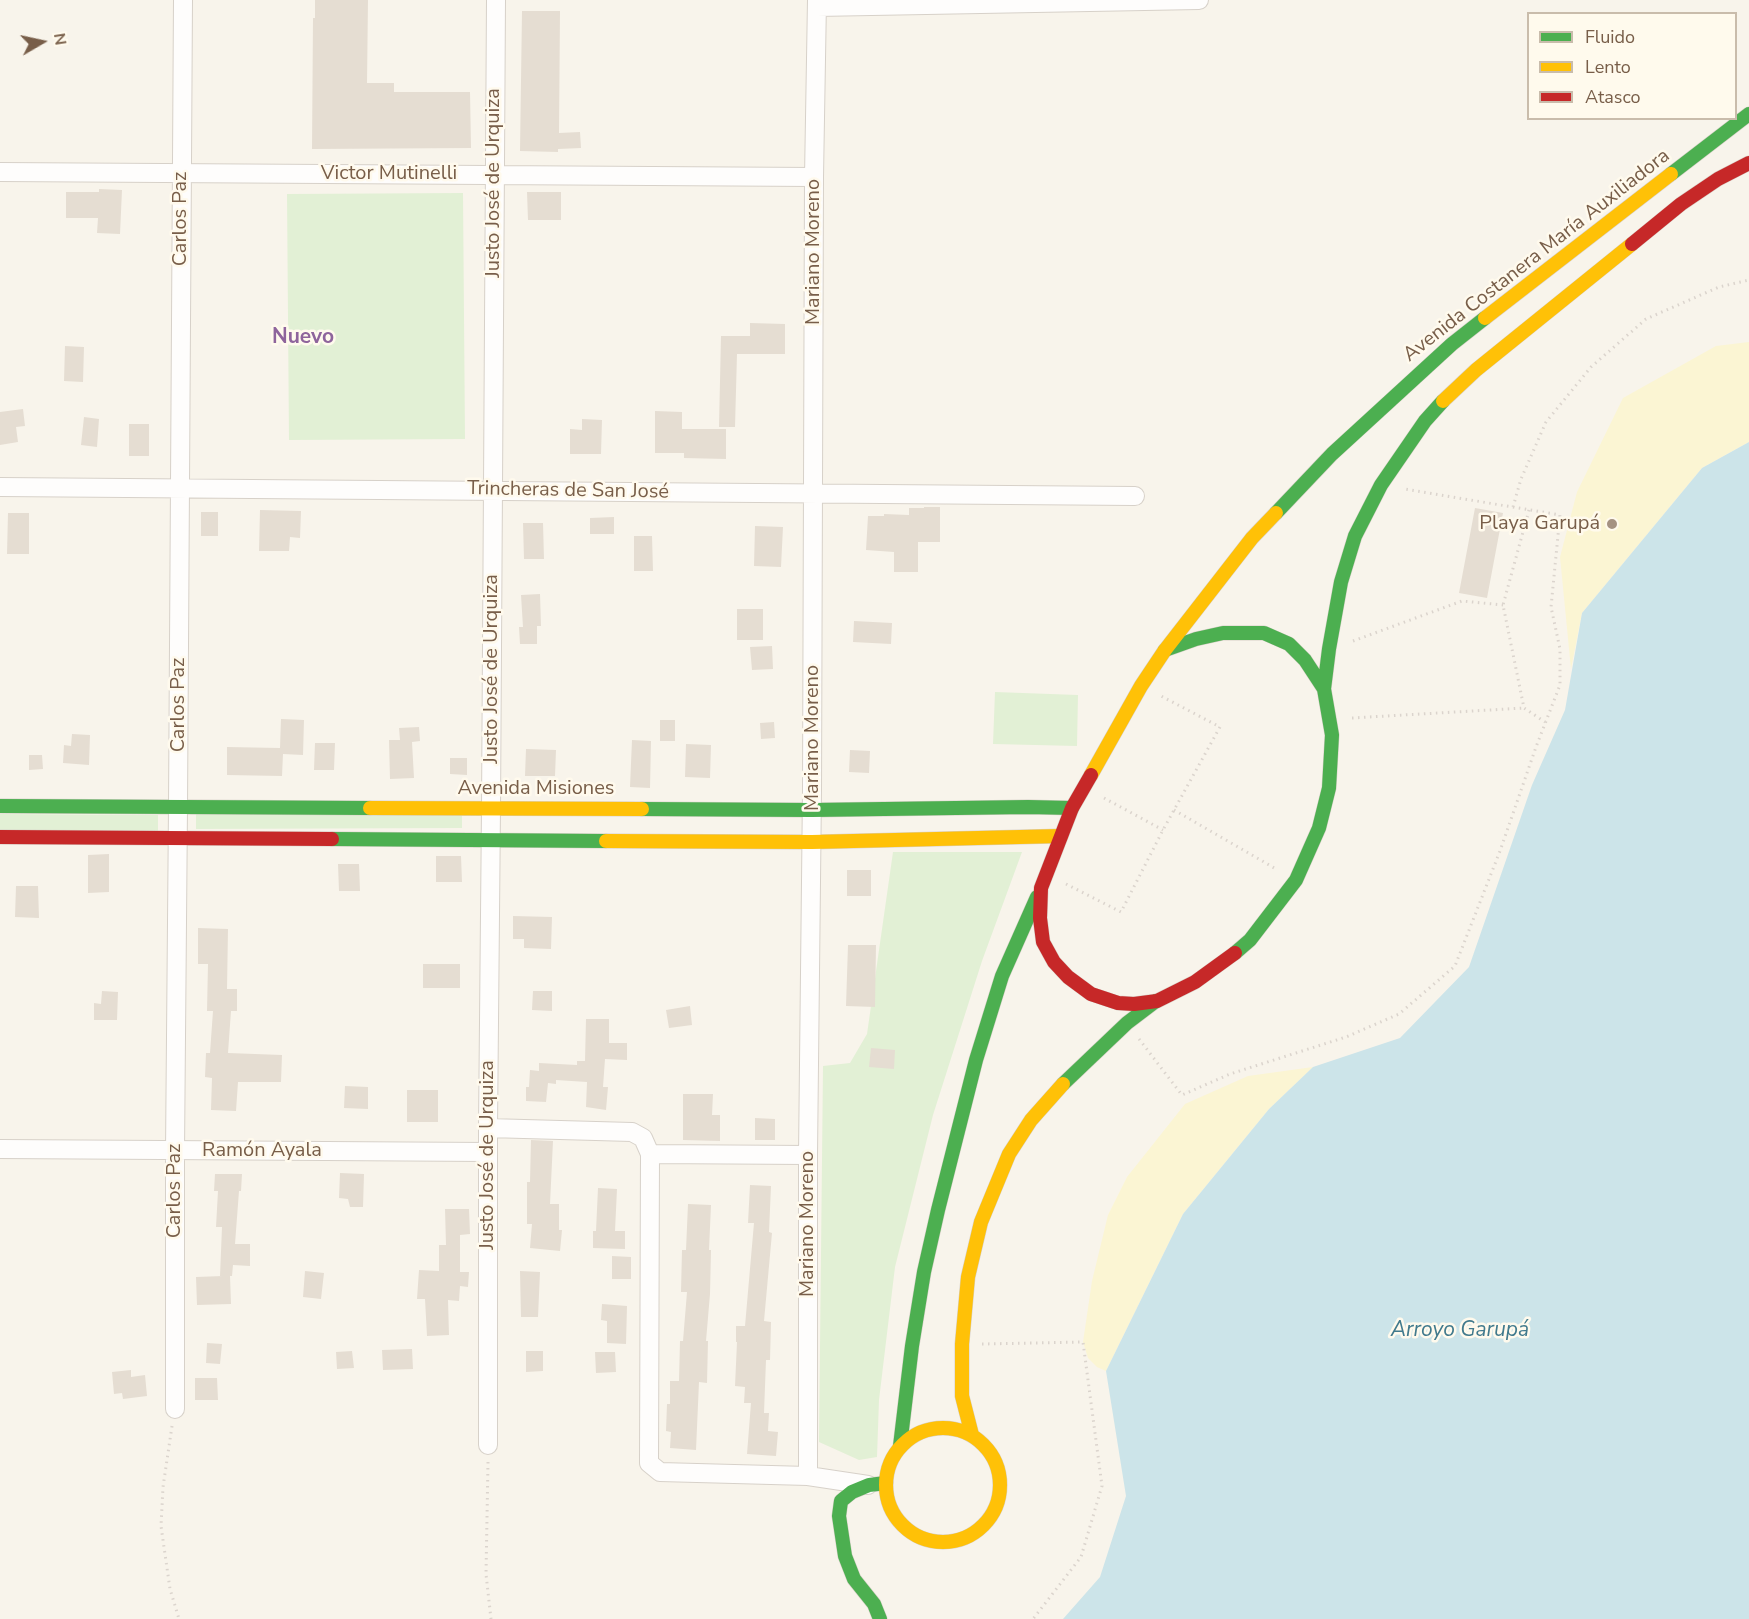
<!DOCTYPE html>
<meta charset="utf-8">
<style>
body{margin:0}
#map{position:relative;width:1749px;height:1619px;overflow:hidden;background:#f8f4eb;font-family:"Nunito Sans",sans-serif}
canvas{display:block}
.legend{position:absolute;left:1527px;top:12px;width:210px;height:108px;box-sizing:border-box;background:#fffaed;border:2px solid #c9bcab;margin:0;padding:8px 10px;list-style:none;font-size:18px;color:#785e49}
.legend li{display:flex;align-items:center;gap:12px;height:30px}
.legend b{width:30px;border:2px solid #c9bcab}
.north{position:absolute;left:12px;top:12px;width:60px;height:60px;-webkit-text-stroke:4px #fffaed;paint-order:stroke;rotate:81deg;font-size:16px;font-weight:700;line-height:24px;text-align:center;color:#785e49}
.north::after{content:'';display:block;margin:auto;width:21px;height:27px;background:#785e49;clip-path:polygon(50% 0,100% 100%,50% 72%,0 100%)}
</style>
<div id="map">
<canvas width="1749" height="1619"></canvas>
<ul class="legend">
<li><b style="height:8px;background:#4caf50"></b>Fluido</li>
<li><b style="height:8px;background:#ffc107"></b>Lento</li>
<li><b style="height:8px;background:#c62828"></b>Atasco</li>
</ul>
<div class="north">N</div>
</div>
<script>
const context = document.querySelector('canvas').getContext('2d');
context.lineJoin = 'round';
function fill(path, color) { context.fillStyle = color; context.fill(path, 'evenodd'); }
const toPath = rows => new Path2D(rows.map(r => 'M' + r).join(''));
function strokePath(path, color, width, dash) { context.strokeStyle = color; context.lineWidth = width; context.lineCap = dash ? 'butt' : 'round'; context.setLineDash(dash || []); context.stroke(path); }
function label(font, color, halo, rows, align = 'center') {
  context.font = font + ' "Nunito Sans",sans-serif'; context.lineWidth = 5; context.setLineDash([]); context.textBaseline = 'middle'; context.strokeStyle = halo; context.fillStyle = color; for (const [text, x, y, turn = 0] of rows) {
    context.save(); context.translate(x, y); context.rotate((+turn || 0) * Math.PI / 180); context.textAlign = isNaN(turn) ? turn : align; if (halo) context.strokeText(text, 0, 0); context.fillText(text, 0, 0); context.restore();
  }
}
const green = toPath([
 [463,193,465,439,289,440,287,194],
 [995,692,1078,695,1077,746,993,744],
 [462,813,462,828,196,829,196,814],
 [0,814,158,815,158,831,0,830],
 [893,852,1022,852,982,961,933,1115,895,1267,879,1400,877,1457,859,1460,819,1442,823,1066,850,1063,867,1034]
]);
const sand = toPath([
 [1749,342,1749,442,1702,468,1582,613,1571,669,1560,557,1577,492,1623,398,1716,346],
 [1313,1067,1269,1109,1183,1214,1106,1371,1097,1367,1088,1358,1083,1342,1092,1281,1108,1215,1127,1177,1185,1104,1248,1076]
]);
const water = toPath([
 [1749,442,1749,1619,1063,1619,1100,1577,1126,1496,1106,1371,1183,1214,1269,1109,1313,1067,1400,1038,1469,967,1532,785,1565,710,1582,613,1702,468]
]);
const building = toPath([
 [315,0,368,0,367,83,394,83,394,92,470,92,471,148,312,149,313,18,315,18],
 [522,11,560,11,559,133,580,132,581,148,558,149,558,152,520,151],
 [99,189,122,190,120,234,97,233,98,218,66,218,66,192,99,192],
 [527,192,561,192,561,220,528,220],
 [750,323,785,324,785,354,737,354,735,427,719,427,721,336,750,336],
 [65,346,84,347,83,382,64,381],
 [23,409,25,426,16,427,18,442,0,445,0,412],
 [655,411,682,412,682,429,726,429,726,459,684,458,684,453,655,453],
 [84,417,99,419,97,447,81,445],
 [582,419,602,420,601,454,570,454,570,429,582,430],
 [129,424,149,424,149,456,129,456],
 [924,507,940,507,940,542,918,542,918,572,894,572,894,552,866,550,868,516,884,516,884,514,909,515,909,508,924,508],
 [1475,508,1503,513,1487,598,1459,593],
 [260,510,301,511,300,538,290,537,289,551,259,551],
 [201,512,218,512,218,536,201,536],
 [8,513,29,513,29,554,7,554],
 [614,517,614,534,590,534,590,518],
 [523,523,543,523,544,559,524,559],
 [755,526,783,527,781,567,754,566],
 [634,536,652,536,653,571,634,571],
 [540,594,541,626,537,626,537,644,520,644,519,627,523,627,521,595],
 [737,609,763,609,763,640,737,640],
 [854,621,892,623,891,644,853,642],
 [772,646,773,669,752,670,750,647],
 [281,719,304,720,303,755,283,754,282,776,227,775,227,747,280,748],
 [660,720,675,720,675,741,660,741],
 [774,722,775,738,761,739,760,723],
 [419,727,420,741,412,742,414,778,390,779,389,740,400,740,399,728],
 [72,734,90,735,89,765,63,763,64,745,71,746],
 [632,740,651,741,650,788,630,787],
 [315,743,335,743,334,770,314,770],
 [686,744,711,745,710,778,685,777],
 [526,749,556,750,555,776,525,776],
 [850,750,870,751,869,773,849,772],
 [29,755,42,755,43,769,29,770],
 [450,758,467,758,467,775,450,774],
 [109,854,109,892,88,893,88,855],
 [436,856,461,856,462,882,436,882],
 [338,864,359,864,360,891,339,891],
 [847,870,871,870,871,896,847,896],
 [16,886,38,886,39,918,15,917],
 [513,916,552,917,551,949,524,948,524,939,513,939],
 [198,928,228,929,227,989,237,989,237,1011,231,1011,228,1053,282,1055,281,1082,238,1082,236,1111,211,1110,212,1078,205,1077,206,1053,210,1053,213,1011,207,1011,208,964,198,964],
 [848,945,876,945,875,1007,846,1006],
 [423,964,460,964,460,988,423,988],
 [102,991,118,992,117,1020,94,1020,94,1003,101,1004],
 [533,991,552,991,552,1011,532,1010],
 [690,1006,692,1025,669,1028,666,1010],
 [586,1019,609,1019,609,1043,627,1043,627,1060,605,1059,603,1087,608,1087,606,1110,586,1107,587,1082,556,1080,556,1084,548,1083,546,1102,526,1101,526,1087,529,1087,530,1070,539,1071,539,1063,577,1065,577,1061,585,1061],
 [871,1048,895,1050,894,1069,869,1067],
 [345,1086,368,1087,368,1109,344,1108],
 [407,1090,438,1090,438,1122,407,1122],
 [683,1094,713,1094,712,1115,720,1115,720,1141,683,1140],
 [755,1118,775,1119,775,1140,755,1140],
 [531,1140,553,1141,550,1204,559,1204,559,1230,562,1230,560,1251,530,1248,532,1224,527,1224,527,1182,530,1182],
 [340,1173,364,1174,363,1207,350,1207,348,1199,339,1198],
 [215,1174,242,1174,241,1191,239,1191,235,1244,250,1244,250,1266,233,1265,232,1276,230,1276,231,1304,197,1305,196,1277,223,1276,220,1276,222,1227,216,1227,218,1191,214,1191],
 [750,1185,771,1186,769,1232,772,1233,764,1321,771,1322,770,1360,766,1360,764,1413,769,1413,768,1431,778,1432,776,1456,747,1454,751,1403,744,1403,745,1387,735,1386,737,1342,736,1342,736,1326,745,1326,754,1223,748,1223],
 [598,1188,617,1189,615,1231,625,1231,625,1249,593,1248,593,1231,596,1231],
 [688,1204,711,1205,709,1250,711,1250,710,1294,706,1341,708,1341,707,1383,699,1382,696,1450,670,1448,671,1432,666,1431,667,1404,670,1404,670,1381,679,1381,680,1341,683,1341,687,1292,681,1292,682,1250,686,1250],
 [445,1209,469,1209,470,1234,460,1235,460,1272,469,1272,468,1287,460,1286,459,1301,448,1300,449,1335,427,1336,425,1299,417,1299,419,1270,439,1271,439,1245,446,1245],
 [612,1256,631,1257,631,1279,612,1279],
 [305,1271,324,1273,321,1299,303,1297],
 [520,1271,540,1272,538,1317,521,1317],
 [602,1304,627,1306,626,1344,607,1343,607,1321,601,1320],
 [207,1343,222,1344,220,1364,206,1363],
 [412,1349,413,1369,383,1370,382,1350],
 [352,1351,354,1368,337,1369,336,1352],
 [526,1351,543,1351,543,1371,526,1372],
 [595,1352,615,1352,616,1372,596,1373],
 [131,1370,131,1377,145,1375,147,1396,123,1399,122,1393,114,1394,112,1372],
 [195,1378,217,1378,218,1400,195,1400]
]);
const path = toPath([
 [1513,507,1521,479,1546,422,1591,367,1646,319,1719,287,1749,280],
 [1529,510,1503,605,1524,708,1545,722],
 [1353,641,1462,601,1503,605],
 [1352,718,1524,708],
 [1104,798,1163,830],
 [1174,810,1276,869],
 [1066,884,1121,912,1163,830,1220,727,1161,696],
 [1139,1039,1182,1095,1230,1074,1346,1037,1399,1014,1455,966,1500,851,1536,747,1560,685,1560,649,1551,607,1560,515,1405,489],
 [982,1344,1083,1342,1102,1486,1081,1557,1033,1619],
 [172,1426,163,1487,161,1526,170,1589,179,1619],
 [488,1462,486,1574,491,1619]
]);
const street = toPath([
 [817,7,1199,0],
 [0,172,814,177],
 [0,487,1135,496],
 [488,1128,632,1132,643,1138,650,1154,808,1155],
 [0,1149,488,1152],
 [650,1154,649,1463,660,1472,808,1476,868,1485],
 [175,1409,175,1151,178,807,183,0],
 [488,1445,488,1128,491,808,496,0],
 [808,1476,808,1155,812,790,814,177,817,0]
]);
const fast = toPath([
 [1671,174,1749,114],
 [1276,513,1332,454,1452,344,1485,318],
 [1165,650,1196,639,1223,633,1264,633,1289,644,1305,660,1324,689,1332,735,1329,788,1319,828,1296,880,1250,940,1235,953],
 [1324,689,1329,649,1341,582,1355,536,1381,485,1425,421,1443,401],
 [0,806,370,808],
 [642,809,812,810,1028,807,1072,808],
 [332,839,606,841],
 [1063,1084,1127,1023,1156,1001],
 [900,1446,912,1346,924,1272,938,1210,976,1060,1002,976,1037,897],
 [880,1619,874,1604,854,1579,845,1556,839,1516,841,1501,852,1492,869,1485,886,1483]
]);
const slow = toPath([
 [1485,318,1671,174],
 [1443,401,1476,370,1632,244],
 [1091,775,1141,686,1165,650,1252,538,1276,513],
 [370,808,642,809],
 [606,841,812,842,1061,836],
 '886 1485a57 57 0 1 1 114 0a57 57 0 1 1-114 0Z',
 [972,1435,962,1396,962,1344,968,1277,981,1222,1009,1154,1031,1120,1063,1084]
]);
const jam = toPath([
 [1632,244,1681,204,1718,179,1749,163],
 [1091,775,1072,808,1041,888,1040,918,1043,942,1054,962,1068,977,1091,994,1118,1003,1134,1004,1157,1001,1195,982,1235,953],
 [0,837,332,839]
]);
const markers = [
 [1612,524,6,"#a59282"]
];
const streetNames = [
 ["Victor Mutinelli",389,174],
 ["Justo José de Urquiza",494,183,-90],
 ["Carlos Paz",181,219,-90],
 ["Mariano Moreno",814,252,-90],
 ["Avenida Costanera María Auxiliadora",1537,256,-38],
 ["Trincheras de San José",568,491,1],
 ["Justo José de Urquiza",492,669,-90],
 ["Carlos Paz",179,705,-90],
 ["Mariano Moreno",813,738,-90],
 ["Avenida Misiones",536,789],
 ["Ramón Ayala",262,1151],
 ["Justo José de Urquiza",488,1155,-90],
 ["Carlos Paz",175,1191,-90],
 ["Mariano Moreno",808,1224,-90]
];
const poiNames = [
 ["Playa Garupá",1600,524]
];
const neighbourhoodNames = [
 ["Nuevo",303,338]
];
const waterNames = [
 ["Arroyo Garupá",1460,1331]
];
fill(green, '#e2f0d5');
fill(sand, '#fbf5d3');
fill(water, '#cce4e9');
fill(building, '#e5ddd2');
strokePath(street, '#d7d1c9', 20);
strokePath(fast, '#d7d0c8', 15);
strokePath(slow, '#d7d0c8', 15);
strokePath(jam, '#d7d0c8', 15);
strokePath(path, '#dbd4cd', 3, [1.5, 4.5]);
strokePath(street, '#fefdfc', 18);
strokePath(fast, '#4caf50', 14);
strokePath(slow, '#ffc107', 14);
strokePath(jam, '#c62828', 14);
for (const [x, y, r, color] of markers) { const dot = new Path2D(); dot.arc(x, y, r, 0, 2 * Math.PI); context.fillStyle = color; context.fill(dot); strokePath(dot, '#fffaed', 2); }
label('20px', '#785e49', '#fffaed', streetNames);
label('20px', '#785e49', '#fffaed', poiNames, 'right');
label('bold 21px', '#8e649c', '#fffaed', neighbourhoodNames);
label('italic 21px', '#417a8d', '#fffaed', waterNames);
</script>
